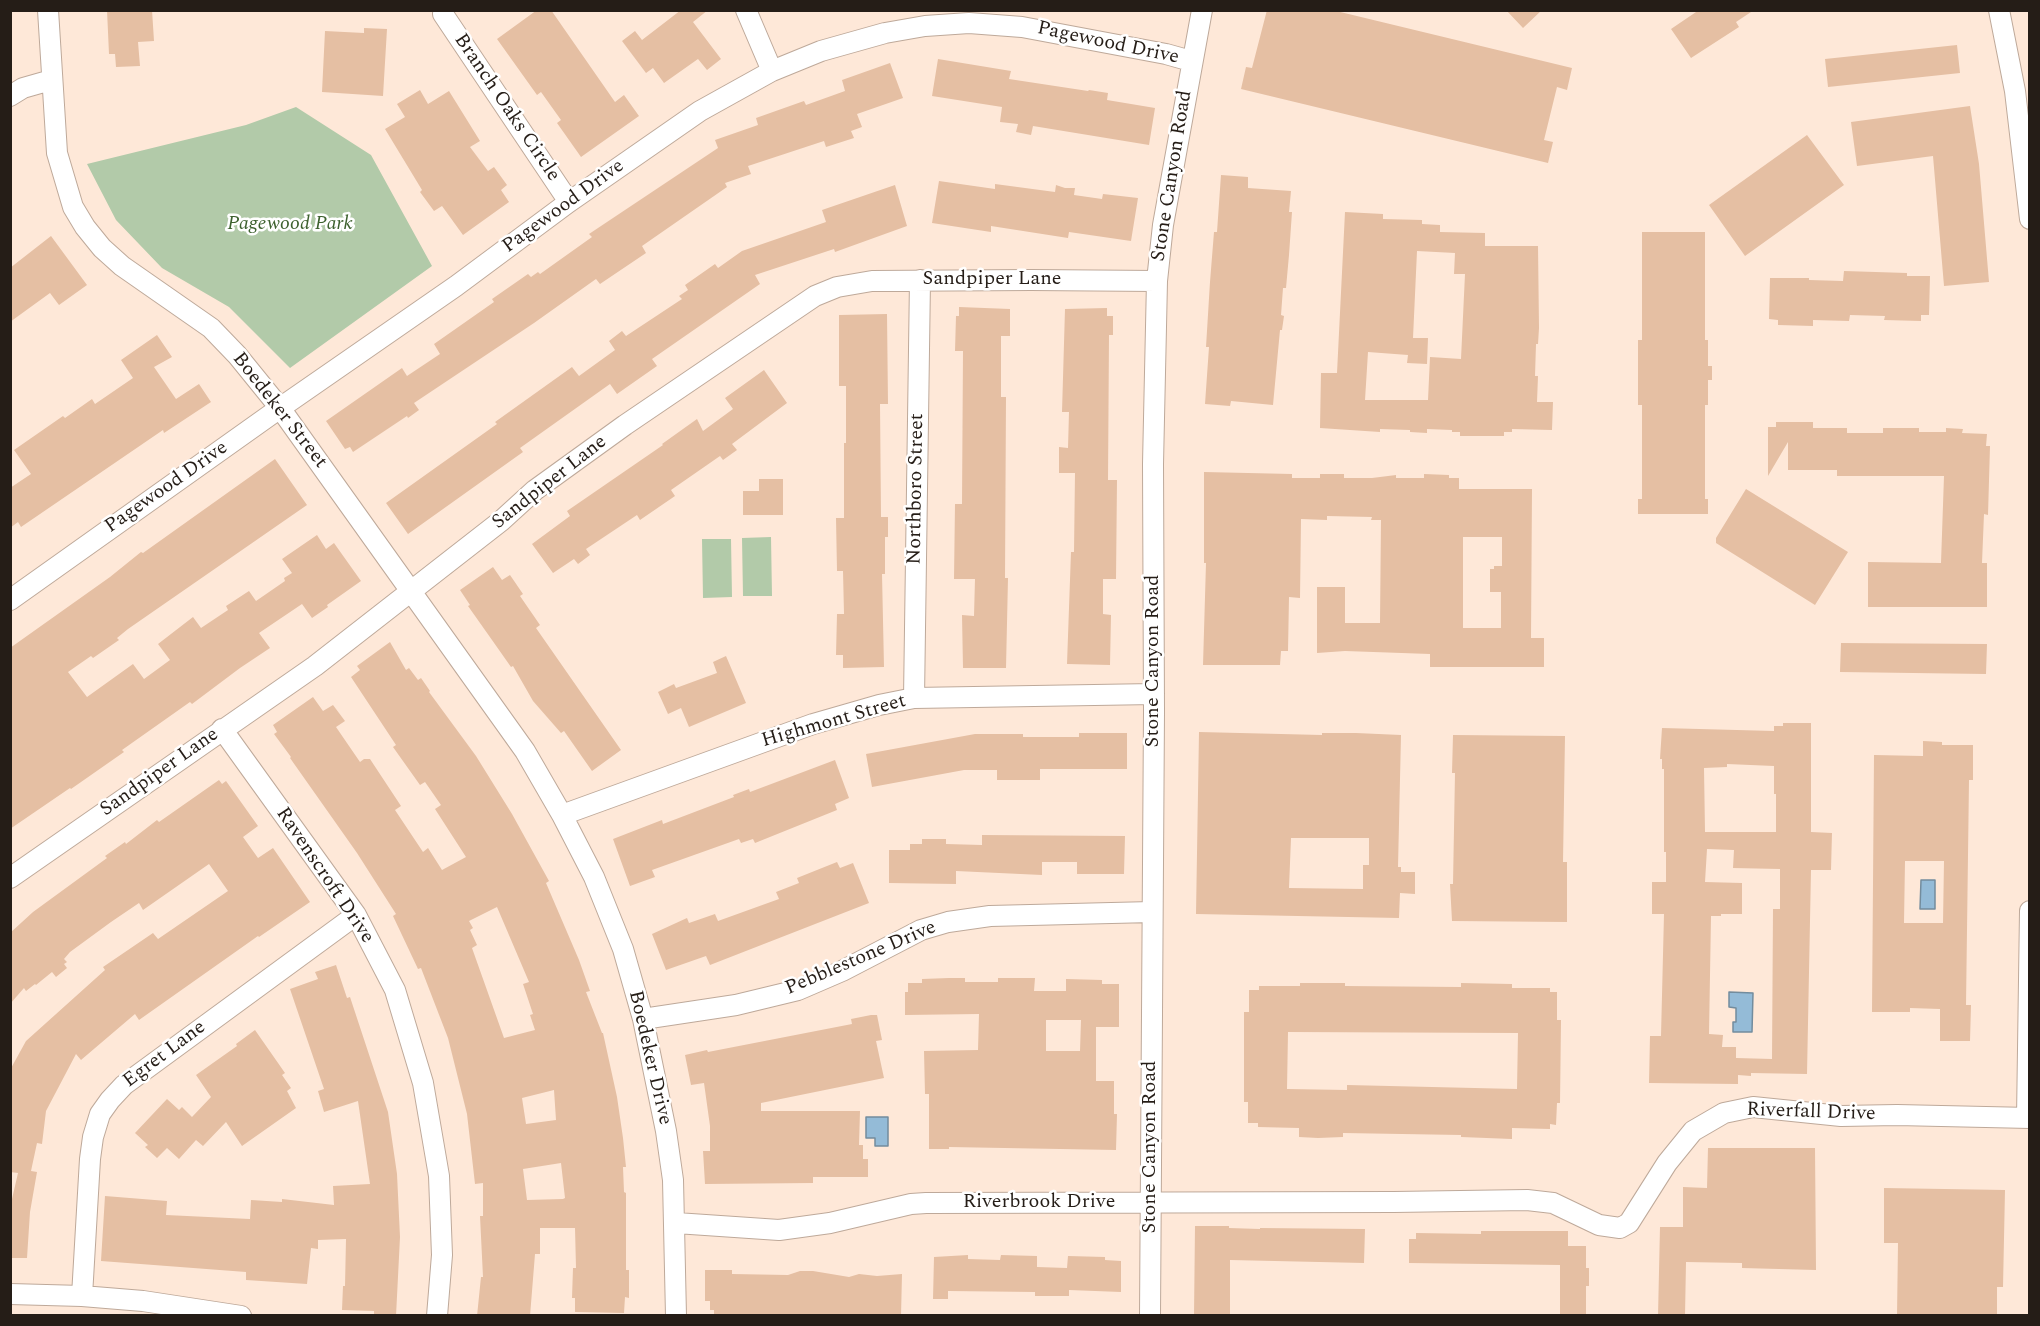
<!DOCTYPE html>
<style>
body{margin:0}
#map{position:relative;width:2040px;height:1326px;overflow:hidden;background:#fee8d8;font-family:Spectral,serif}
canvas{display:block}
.frame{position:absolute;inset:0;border:12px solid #251d17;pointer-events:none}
</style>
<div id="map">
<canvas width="2040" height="1326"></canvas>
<div class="frame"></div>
</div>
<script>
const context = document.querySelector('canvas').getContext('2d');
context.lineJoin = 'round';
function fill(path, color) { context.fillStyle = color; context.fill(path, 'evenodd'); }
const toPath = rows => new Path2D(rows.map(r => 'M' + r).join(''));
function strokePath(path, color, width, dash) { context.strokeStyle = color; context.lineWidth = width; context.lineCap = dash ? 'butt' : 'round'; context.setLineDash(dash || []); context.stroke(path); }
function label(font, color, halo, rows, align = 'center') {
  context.font = font + ' Spectral,serif'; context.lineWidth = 5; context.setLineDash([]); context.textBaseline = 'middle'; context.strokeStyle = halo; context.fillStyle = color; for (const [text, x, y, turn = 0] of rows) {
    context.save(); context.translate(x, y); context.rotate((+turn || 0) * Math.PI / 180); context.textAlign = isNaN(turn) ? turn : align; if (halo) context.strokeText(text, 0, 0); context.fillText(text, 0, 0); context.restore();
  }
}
const green = toPath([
 [296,107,371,155,432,266,290,368,229,307,162,268,116,220,87,164,246,125],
 [771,537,772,596,743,596,742,538],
 [702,539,731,539,732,597,703,598]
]);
const water = toPath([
 [1921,880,1935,880,1935,909,1920,909,1921,880],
 [1729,992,1753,993,1752,1032,1733,1032,1733,1022,1736,1022,1736,1008,1729,1007,1729,992],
 [866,1117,888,1117,888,1146,875,1146,875,1138,866,1138,866,1117]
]);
const building = toPath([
 [107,10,152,10,154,41,138,42,140,66,116,67,115,54,109,54],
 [537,10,551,10,615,102,624,95,639,116,581,157,557,123,561,120,541,92,537,95,497,39],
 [681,10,708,10,693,22,721,59,707,70,698,59,664,83,653,68,646,73,622,41,635,31,642,40],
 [1267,10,1332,10,1572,68,1567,90,1557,87,1544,140,1553,142,1548,163,1241,89,1246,67,1252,68],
 [1506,10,1542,10,1523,28],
 [1699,10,1754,10,1736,22,1739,27,1691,58,1671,29],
 [364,28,387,29,383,96,322,92,325,31,364,33],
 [1957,45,1960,73,1828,87,1825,59],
 [938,59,1011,71,1009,79,1088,91,1089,90,1108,93,1107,100,1155,108,1149,145,1033,126,1031,135,1016,132,1018,124,1000,122,1002,107,932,96],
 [890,63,903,98,857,114,862,127,851,131,854,138,826,147,824,141,748,166,751,174,725,183,727,187,642,246,646,253,600,284,596,279,534,323,414,403,419,410,408,418,407,416,353,452,350,447,345,449,326,421,402,368,407,376,440,354,434,344,494,302,492,299,528,274,531,277,538,272,540,274,592,237,589,234,718,148,715,140,758,125,756,118,804,101,806,105,845,91,842,80],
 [420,90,428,104,449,91,480,141,470,147,488,171,494,167,507,185,501,190,509,202,463,235,442,206,434,211,420,192,422,190,385,129,405,117,397,104],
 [1970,106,1979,164,1989,282,1944,286,1933,156,1857,166,1851,122],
 [1807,135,1844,185,1745,256,1709,205],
 [1221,175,1248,177,1248,188,1291,191,1289,212,1292,212,1289,255,1286,288,1283,288,1281,315,1284,316,1282,330,1280,330,1273,405,1231,401,1230,406,1205,404,1209,347,1206,347,1210,282,1214,232,1217,232],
 [939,181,995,189,995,184,1055,192,1056,185,1065,188,1075,188,1074,195,1102,199,1103,194,1138,198,1131,241,1069,232,1068,238,991,226,991,232,932,223],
 [895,185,907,226,835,252,834,249,755,275,760,284,652,359,657,366,617,394,610,384,520,448,523,452,408,534,386,503,497,424,495,422,572,367,579,376,615,350,609,341,622,331,626,336,682,299,679,296,688,290,685,285,715,264,718,268,742,251,826,222,822,210],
 [1345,212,1383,214,1383,219,1422,220,1422,224,1440,225,1440,232,1485,233,1485,246,1538,246,1539,328,1538,344,1536,344,1535,376,1538,376,1537,402,1553,402,1552,430,1512,429,1512,432,1504,432,1504,436,1460,436,1460,432,1452,432,1452,430,1427,429,1427,433,1410,432,1410,430,1380,429,1380,432,1320,428,1321,373,1337,373],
 [1417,251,1455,253,1454,274,1465,274,1461,359,1430,357,1428,400,1365,400,1368,352,1408,355,1407,363,1427,364,1428,338,1413,338],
 [1642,232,1705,232,1705,340,1708,340,1708,366,1712,366,1712,380,1708,380,1708,405,1705,405,1705,499,1708,499,1708,514,1638,514,1638,499,1642,499,1642,405,1638,405,1638,340,1642,340],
 [51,236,87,285,59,305,50,293,10,322,10,268],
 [1844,271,1907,273,1907,276,1930,276,1929,315,1921,315,1921,321,1884,320,1885,316,1850,315,1849,321,1813,320,1813,326,1778,325,1778,320,1769,319,1770,278,1809,278,1809,280,1843,281],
 [959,307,1010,309,1010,336,1001,336,1001,397,1006,397,1005,578,1008,578,1006,668,963,668,962,615,974,616,975,579,954,579,955,504,962,504,963,351,955,351,956,316,959,316],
 [1107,308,1107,316,1113,316,1113,335,1109,335,1108,480,1117,480,1116,579,1103,579,1103,614,1111,615,1110,665,1067,664,1071,552,1074,552,1075,473,1059,473,1059,447,1068,448,1069,412,1062,412,1065,309],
 [887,314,888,404,880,404,881,517,888,517,888,537,885,537,885,574,882,574,884,667,843,668,843,655,836,655,837,614,844,614,843,571,837,571,836,518,844,518,844,443,846,443,846,386,839,386,839,315],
 [157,335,172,357,154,367,176,399,199,384,211,402,164,433,163,430,21,527,18,522,10,528,10,488,31,474,14,450,63,416,65,418,92,399,95,404,133,378,121,360],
 [764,370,787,403,732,444,737,450,723,460,720,456,671,490,675,496,640,520,637,515,586,549,590,555,578,564,574,559,553,573,532,544,570,516,567,511,663,445,662,444,697,419,703,431,733,409,725,398],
 [1776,422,1813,422,1813,428,1847,428,1847,433,1883,433,1883,428,1919,428,1919,432,1946,432,1946,428,1963,429,1962,433,1987,434,1986,446,1990,446,1988,515,1984,514,1982,563,1987,563,1987,607,1868,607,1868,562,1941,563,1944,476,1837,476,1837,470,1788,470,1788,442,1768,476,1768,427,1776,427],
 [275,459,307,505,128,629,117,638,119,640,93,658,91,656,68,672,87,697,133,664,144,679,170,660,158,644,193,617,201,628,228,610,226,606,249,591,256,601,285,581,284,578,292,573,282,559,317,535,326,549,334,543,361,581,327,605,328,607,312,618,302,604,259,633,270,648,240,668,192,704,190,702,122,750,124,752,71,789,70,788,10,829,10,648,110,577,141,552,143,553],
 [1204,472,1292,474,1292,478,1320,478,1320,474,1344,474,1344,478,1372,478,1396,475,1396,478,1424,478,1424,474,1449,475,1449,478,1459,478,1459,489,1532,489,1531,638,1544,638,1544,667,1430,667,1430,654,1345,651,1317,653,1317,587,1345,587,1345,623,1380,623,1381,520,1371,520,1372,517,1327,516,1327,520,1301,519,1300,598,1289,597,1288,651,1281,651,1280,665,1203,665,1206,563,1204,563],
 [1463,537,1502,537,1502,566,1494,566,1494,569,1490,569,1490,592,1501,592,1501,628,1463,628],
 [759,479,783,479,783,515,743,515,743,491,759,491],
 [1746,489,1848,552,1815,605,1716,543,1716,538],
 [493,567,502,580,510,575,523,594,520,596,540,625,536,628,621,750,592,771,564,731,561,733,533,701,513,666,511,667,492,640,468,606,470,605,460,590],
 [390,642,406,670,409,668,418,680,421,678,430,691,429,692,476,756,512,814,549,881,546,883,579,960,590,991,586,992,602,1033,603,1033,617,1097,623,1138,626,1167,623,1167,624,1192,626,1193,626,1270,629,1270,629,1298,625,1297,624,1313,575,1312,575,1298,572,1298,573,1268,576,1268,575,1228,540,1228,540,1254,535,1254,530,1316,477,1316,481,1277,483,1277,480,1216,483,1216,483,1183,475,1184,467,1114,448,1038,421,968,418,969,393,916,396,914,357,853,290,758,291,757,274,734,277,732,273,725,313,697,323,711,333,705,345,721,336,727,360,762,364,759,370,759,401,806,395,810,423,852,428,848,442,870,466,857,435,809,441,805,425,782,420,785,393,747,396,745,351,677,360,670,357,666],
 [497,907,529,982,523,984,533,1014,530,1015,535,1030,504,1038,472,948,477,945,470,930,473,928,469,921],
 [554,1090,556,1120,526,1124,522,1098],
 [561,1163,565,1198,563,1199,527,1200,523,1169],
 [1841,643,1987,644,1986,674,1840,672],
 [726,656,746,703,689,727,681,708,668,714,658,692,674,684,676,688,717,673,713,662],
 [1783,723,1811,723,1811,832,1832,833,1831,870,1811,870,1807,1074,1751,1073,1751,1076,1738,1075,1738,1084,1649,1083,1650,1036,1661,1036,1664,914,1652,914,1652,882,1666,882,1666,852,1664,852,1664,769,1662,769,1662,759,1660,759,1662,728,1774,731,1774,726,1783,726],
 [1727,764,1774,766,1774,794,1776,794,1776,832,1705,832,1704,768,1727,767],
 [1707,849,1734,850,1733,868,1780,869,1780,909,1773,909,1772,1059,1736,1058,1736,1047,1722,1047,1723,1035,1709,1034,1711,916,1721,916,1721,914,1742,914,1742,883,1705,882],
 [1199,732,1322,735,1322,733,1356,733,1401,735,1398,867,1401,867,1401,872,1415,872,1415,894,1400,893,1399,918,1196,914],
 [1291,838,1369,838,1369,865,1363,865,1363,889,1289,888],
 [1079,733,1127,733,1127,769,1040,769,1040,780,997,780,997,770,964,770,872,787,866,754,975,734,1023,734,1023,737,1079,737],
 [1453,735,1565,736,1563,862,1567,862,1567,922,1452,921,1450,884,1453,884,1455,773,1452,773],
 [1923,741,1942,742,1942,745,1973,745,1973,780,1969,780,1966,1005,1971,1005,1970,1041,1940,1041,1940,1009,1910,1008,1910,1012,1872,1012,1874,755,1923,756],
 [1905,861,1944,861,1943,923,1904,923],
 [835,760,849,798,835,804,837,810,755,843,753,839,741,843,739,839,652,870,655,877,630,886,613,839,662,820,663,824,734,797,733,795,749,789,750,792],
 [219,780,222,784,226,781,258,826,243,837,258,858,273,848,310,902,259,937,258,936,139,1020,135,1014,81,1060,76,1054,46,1111,42,1144,37,1143,31,1171,37,1172,30,1212,27,1258,10,1258,10,1199,12,1199,18,1173,10,1172,10,1070,26,1041,105,970,103,967,153,933,158,939,228,891,209,864,143,910,139,903,111,922,70,952,64,959,67,962,64,964,67,968,56,977,52,972,36,985,35,984,26,991,24,988,10,1004,10,933,33,912,107,858,105,856,125,842,126,844,157,820,159,822],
 [982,835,1125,836,1124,874,1077,874,1077,862,1042,862,1042,875,956,871,956,884,889,883,889,850,910,850,910,844,922,844,922,839,946,839,946,844,982,845],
 [837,862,840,868,853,863,869,903,710,965,706,956,666,970,652,934,687,918,689,923,715,914,718,921,779,899,776,892,799,883,797,878],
 [336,965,347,998,350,997,388,1112,397,1174,400,1237,396,1316,374,1316,374,1311,342,1310,343,1286,345,1286,346,1239,318,1240,318,1249,311,1248,307,1284,246,1280,246,1272,101,1261,105,1196,167,1201,166,1215,250,1219,251,1200,282,1202,282,1199,334,1205,333,1186,370,1184,358,1101,324,1112,318,1091,324,1089,290,989,318,979,315,972],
 [949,978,965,978,965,982,998,982,998,978,1035,978,1034,991,1066,991,1066,979,1102,980,1102,984,1119,984,1119,1027,1096,1027,1096,1081,1114,1081,1114,1114,1117,1114,1116,1150,949,1147,949,1149,929,1149,929,1094,925,1094,924,1051,978,1050,979,1014,905,1015,905,992,908,992,908,983,922,983,922,979],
 [1046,1020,1081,1020,1080,1051,1046,1051],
 [1300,983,1345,983,1345,986,1461,987,1461,983,1512,984,1512,988,1550,988,1550,992,1557,992,1557,1020,1561,1020,1560,1103,1557,1103,1556,1125,1550,1124,1550,1129,1512,1128,1512,1139,1461,1137,1461,1135,1343,1133,1343,1137,1318,1138,1299,1137,1299,1128,1258,1127,1258,1123,1248,1123,1248,1102,1244,1102,1244,1012,1249,1012,1249,990,1259,990,1259,986,1300,986],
 [1288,1032,1518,1033,1517,1089,1347,1085,1347,1090,1287,1089],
 [871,1015,877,1015,882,1040,876,1041,884,1078,761,1103,761,1111,860,1111,859,1145,863,1145,863,1159,868,1159,868,1177,813,1177,813,1183,705,1184,703,1151,710,1151,710,1126,704,1083,691,1085,685,1055,707,1050,708,1052,852,1024,851,1019],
 [255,1030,285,1073,282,1075,291,1088,287,1091,296,1108,242,1146,226,1122,203,1146,196,1140,179,1159,167,1148,157,1158,145,1147,148,1145,135,1133,167,1099,179,1110,182,1107,192,1117,211,1097,196,1075,237,1046,236,1044],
 [1708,1148,1815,1148,1816,1270,1742,1268,1742,1263,1686,1262,1685,1316,1658,1316,1660,1227,1683,1227,1683,1187,1707,1188],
 [1884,1188,2005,1190,2003,1287,1997,1287,1997,1316,1897,1316,1898,1243,1884,1243],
 [1195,1226,1229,1226,1229,1228,1260,1229,1260,1228,1365,1229,1364,1263,1230,1260,1230,1316,1194,1316],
 [1481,1231,1568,1231,1568,1246,1586,1246,1586,1268,1589,1268,1589,1286,1586,1286,1586,1316,1560,1316,1560,1265,1409,1263,1409,1239,1416,1239,1416,1233,1481,1234],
 [968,1255,968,1259,1000,1260,1001,1255,1037,1256,1037,1267,1067,1268,1068,1256,1105,1257,1105,1260,1121,1261,1121,1292,1069,1290,1069,1296,1035,1296,1035,1292,948,1291,948,1299,933,1299,934,1257],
 [705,1270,732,1270,732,1274,788,1275,800,1271,813,1271,849,1277,859,1274,877,1276,902,1274,901,1316,714,1316,714,1310,710,1310,710,1301,705,1301]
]);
const minor = toPath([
 [48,10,57,153,73,207,85,227,102,248,122,266,211,328,237,355,280,408,525,751,562,815,594,877,623,949,643,1019,666,1131,673,1180,676,1316],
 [746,10,772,71],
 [1999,10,2015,91,2030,219],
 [443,14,569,202],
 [10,96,23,88,51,80],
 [10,600,280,408,456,286,569,202,700,111,772,71,821,51,885,33,925,26,969,23,1022,27,1166,54,1191,61],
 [914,698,920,280],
 [222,729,356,915,395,990,423,1083,439,1176,442,1255,437,1316],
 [562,815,813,724,879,705,914,698,1154,694],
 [10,878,315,666,501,521,535,490,625,425,815,296,837,287,872,281,1031,280,1157,281],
 [643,1019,736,1005,798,990,842,971,921,930,948,922,990,916,1152,912],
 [2027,1118,2030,911],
 [676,1223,779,1230,830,1223,911,1204,926,1203,1394,1202,1527,1200,1553,1203,1599,1225,1620,1228,1629,1223,1667,1163,1693,1131,1724,1113,1753,1107,1841,1116,1897,1115,2030,1118],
 [10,1294,82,1296,143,1301,241,1316],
 [82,1296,90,1159,93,1137,100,1114,110,1100,124,1085,356,915],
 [1150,1316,1154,712,1153,464,1157,281,1163,225,1202,10]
]);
const streetNames = [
 ["Pagewood Drive",1108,44,12],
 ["Branch Oaks Circle",506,108,56],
 ["Stone Canyon Road",1173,176,-81],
 ["Pagewood Drive",564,207,-36],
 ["Sandpiper Lane",992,280],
 ["Boedeker Street",279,411,52],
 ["Sandpiper Lane",550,483,-38],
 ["Pagewood Drive",167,488,-35],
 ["Northboro Street",917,489,-89],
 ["Stone Canyon Road",1154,661,-90],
 ["Highmont Street",834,722,-16],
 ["Sandpiper Lane",160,773,-35],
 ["Ravenscroft Drive",324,876,56],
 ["Pebblestone Drive",861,959,-23],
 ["Egret Lane",165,1055,-37],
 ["Boedeker Drive",649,1058,77],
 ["Riverfall Drive",1811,1113,2],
 ["Stone Canyon Road",1151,1147,-90],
 ["Riverbrook Drive",1039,1203]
];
const parkNames = [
 ["Pagewood Park",290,225]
];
fill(green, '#b2caa9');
fill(water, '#94bbd7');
strokePath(water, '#738c9d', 1.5);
fill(building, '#e5bfa3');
strokePath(minor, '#bea99a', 22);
strokePath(minor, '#fff', 20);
label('20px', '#251d17', '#fff', streetNames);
label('italic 20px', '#3d612e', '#fff', parkNames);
</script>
